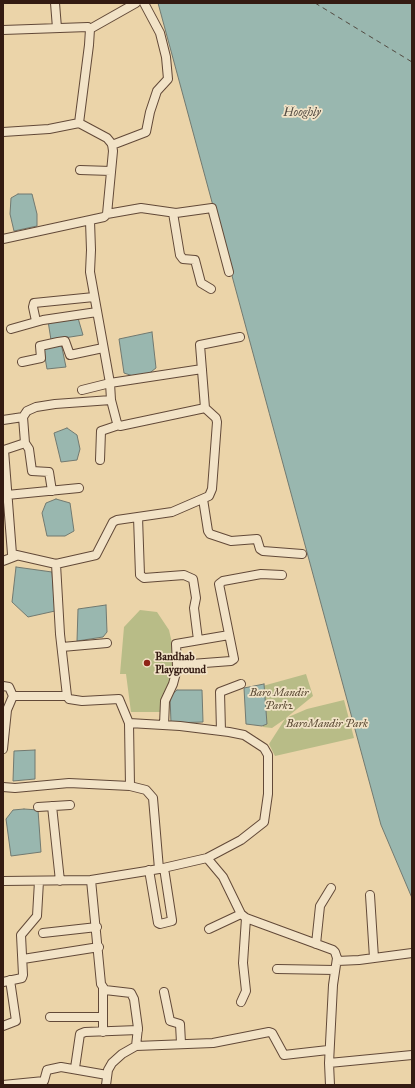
<!DOCTYPE html>
<style>
body{margin:0}
#map{position:relative;width:415px;height:1088px;overflow:hidden;background:#ebd4a9;font-family:"IM FELL Great Primer",serif}
canvas{display:block}
.frame{position:absolute;inset:0;border:4px solid #341b12;pointer-events:none}
</style>
<div id="map">
<canvas width="415" height="1088"></canvas>
<div class="frame"></div>
</div>
<script>
const context = document.querySelector('canvas').getContext('2d');
context.lineJoin = 'round';
function fill(path, color) { context.fillStyle = color; context.fill(path, 'evenodd'); }
const toPath = rows => new Path2D(rows.map(r => 'M' + r).join(''));
function strokePath(path, color, width, dash) { context.strokeStyle = color; context.lineWidth = width; context.lineCap = dash ? 'butt' : 'round'; context.setLineDash(dash || []); context.stroke(path); }
function label(font, color, halo, rows, align = 'center') {
  context.font = font + ' "IM FELL Great Primer",serif'; context.lineWidth = 3.5; context.setLineDash([]); context.textBaseline = 'middle'; context.strokeStyle = halo; context.fillStyle = color; for (const [text, x, y, turn = 0] of rows) {
    context.save(); context.translate(x, y); context.rotate((+turn || 0) * Math.PI / 180); context.textAlign = isNaN(turn) ? turn : align; if (halo) context.strokeText(text, 0, 0); context.fillText(text, 0, 0); context.restore();
  }
}
const green = toPath([
 [140,610,157,612,169,630,174,652,171,680,160,712,131,712,126,674,120,674,124,627],
 [306,674,313,696,286,718,307,709,344,700,354,738,275,756,269,744,285,719,272,728,263,727,259,687]
]);
const water = toPath([
 [158,3,412,3,412,898,381,825,158,3],
 [18,194,32,194,37,214,37,226,14,231,10,214,11,198,18,194],
 [78,318,83,335,51,340,48,321,78,318],
 [152,332,156,368,147,375,136,377,124,373,119,339,152,332],
 [61,343,66,367,47,369,43,346,61,343],
 [67,428,77,435,80,449,77,460,61,462,54,433,67,428],
 [56,499,70,503,74,531,65,536,47,536,42,513,46,503,56,499],
 [16,567,52,572,55,611,28,617,12,602,16,567],
 [106,605,107,632,103,637,77,641,78,609,106,605],
 [264,684,267,724,262,726,246,724,244,688,264,684],
 [177,690,202,690,203,722,171,723,170,696,177,690],
 [35,750,35,779,13,781,14,751,35,750],
 [24,809,38,810,41,852,11,856,6,819,13,810,24,809]
]);
const ferry = toPath([
 [315,3,412,62]
]);
const minor = toPath([
 [55,3,57,28],
 [90,29,136,3],
 [3,30,88,27,90,29,89,45,79,123,107,138,112,144,113,151,107,214,104,217,3,239],
 [3,132,49,129,79,123],
 [112,145,146,132,150,112,157,91,168,79,166,57,160,33,144,3],
 [80,170,111,171],
 [173,213,180,255,183,259,195,260,201,283,211,289],
 [107,214,141,208,176,213,212,208,229,272],
 [90,221,91,250,90,272,110,383,111,400],
 [36,321,33,307,34,303,94,297],
 [11,329,43,320,97,312],
 [22,362,41,358,40,346,58,342,65,341,70,355,103,348],
 [82,390,110,383,202,369],
 [205,408,200,345,240,337],
 [3,420,23,417],
 [25,443,29,449,32,471,49,472,52,491],
 [100,460,101,431,119,425],
 [7,495,79,488],
 [203,499,208,531,210,534,231,541,257,539,260,549,263,551,302,554],
 [138,517,140,575,144,578,184,575,193,579,196,598,194,608,198,640],
 [3,561,16,556],
 [56,564,12,554,4,450,25,443,23,417,27,411,36,407,55,404,111,400,117,423,120,426,205,408,216,418,217,422,212,489,209,496,172,512,117,520,113,522,96,555,56,564,60,634,67,696,69,699,82,701,119,699,129,723,180,726,229,732,244,735,264,748,268,755,268,794,264,822,241,840,207,858,159,869,91,880],
 [62,647,107,643],
 [177,666,176,644,229,635],
 [3,686,9,687,13,696],
 [164,725,165,701,173,684,178,665,231,661,234,659,219,584,223,581,261,574,282,575],
 [221,731,220,692,241,684],
 [3,749,7,710,13,696,67,696],
 [130,786,146,790,153,798,159,869],
 [3,787,15,788,69,783,130,786,129,723],
 [52,806,60,881],
 [38,807,70,805],
 [207,858,223,877,241,914,246,918,333,950,335,952,337,958,333,985,329,1063],
 [149,870,158,923,160,924,172,921,172,920,164,868],
 [3,881,91,880,101,984,105,990,131,993,134,999,138,1028,136,1046,122,1054,112,1063,108,1070,106,1085],
 [370,895,374,958],
 [209,929,241,914],
 [43,933,97,927],
 [316,944,320,906,331,888],
 [23,959,99,947],
 [337,961,359,960,412,953],
 [277,969,335,970],
 [3,982,22,978,23,975,21,935,37,916,39,881],
 [164,992,170,1021,180,1024,181,1043],
 [241,1002,246,991,243,963,246,918],
 [50,1017,103,1017],
 [3,1026,16,1021,10,980],
 [103,1032,103,988],
 [136,1046,213,1043,269,1032,272,1033,284,1055,328,1050],
 [75,1068,80,1034,85,1032,138,1030],
 [3,1085,44,1081,47,1070,61,1067,107,1075],
 [330,1085,329,1063,412,1055]
]);
const markers = [
 [147,663,4,"#8f2418"]
];
const poiNames = [
 ["Bandhab",155,657],
 ["Playground",155,670]
];
const parkNames = [
 ["Baro Mandir",279,693],
 ["Park2",279,706],
 ["BaroMandir Park",327,724]
];
const waterNames = [
 ["Hooghly",302,113]
];
fill(green, '#b8bc87');
fill(water, '#99b7af');
strokePath(water, '#717970', 1);
strokePath(ferry, '#524a41', 1, [5, 4]);
strokePath(minor, '#624938', 10);
strokePath(minor, '#f2e3c7', 8);
for (const [x, y, r, color] of markers) { const dot = new Path2D(); dot.arc(x, y, r, 0, 2 * Math.PI); context.fillStyle = color; context.fill(dot); strokePath(dot, '#f2e3c7', 1.5); }
label('bold 11px', '#341b12', '#f2e3c7', poiNames, 'left');
label('italic 11px', '#5c4b35', '#f2e3c7', parkNames);
label('italic 12px', '#524a41', '#f2e3c7', waterNames);
</script>
